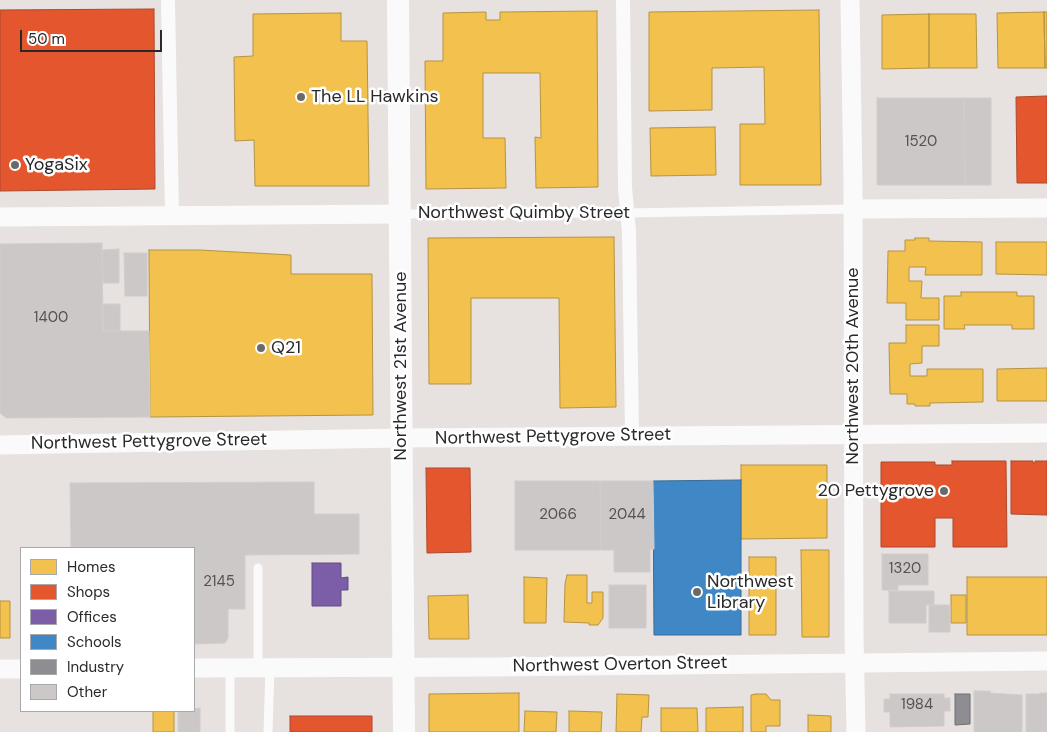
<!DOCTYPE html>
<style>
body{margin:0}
#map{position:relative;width:1047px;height:732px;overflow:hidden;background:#e7e1e0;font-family:"DM Sans",sans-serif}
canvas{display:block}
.legend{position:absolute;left:20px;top:547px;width:175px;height:165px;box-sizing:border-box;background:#fff;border:1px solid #a9a9a9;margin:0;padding:6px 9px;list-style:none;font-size:15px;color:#292929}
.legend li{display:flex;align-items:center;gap:10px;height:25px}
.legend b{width:25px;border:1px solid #a9a9a9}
.scale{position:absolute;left:20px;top:30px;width:142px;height:22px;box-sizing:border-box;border:2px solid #292929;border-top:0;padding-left:6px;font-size:15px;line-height:18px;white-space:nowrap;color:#292929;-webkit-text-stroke:4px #fff;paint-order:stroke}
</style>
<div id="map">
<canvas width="1047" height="732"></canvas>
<ul class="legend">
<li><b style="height:14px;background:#f2c14e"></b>Homes</li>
<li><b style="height:14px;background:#e4572e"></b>Shops</li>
<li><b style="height:14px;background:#7b5ea7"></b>Offices</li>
<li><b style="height:14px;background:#3f88c5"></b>Schools</li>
<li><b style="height:14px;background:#8d8d92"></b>Industry</li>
<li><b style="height:14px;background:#ccc8c7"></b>Other</li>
</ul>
<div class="scale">50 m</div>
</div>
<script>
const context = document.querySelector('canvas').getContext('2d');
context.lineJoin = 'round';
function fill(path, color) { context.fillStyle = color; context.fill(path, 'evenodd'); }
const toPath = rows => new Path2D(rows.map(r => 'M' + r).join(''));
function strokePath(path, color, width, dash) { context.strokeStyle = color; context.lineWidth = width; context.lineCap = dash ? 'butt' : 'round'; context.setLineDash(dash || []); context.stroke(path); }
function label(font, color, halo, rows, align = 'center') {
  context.font = font + ' "DM Sans",sans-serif'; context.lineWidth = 5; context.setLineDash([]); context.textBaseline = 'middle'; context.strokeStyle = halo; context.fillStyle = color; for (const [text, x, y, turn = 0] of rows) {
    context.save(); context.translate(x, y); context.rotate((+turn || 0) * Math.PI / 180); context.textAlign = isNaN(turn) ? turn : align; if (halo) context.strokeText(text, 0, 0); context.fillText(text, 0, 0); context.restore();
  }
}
const homes = toPath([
 [819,10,821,185,740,185,740,124,765,124,764,67,712,68,712,110,649,111,649,12,819,10],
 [597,11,598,187,536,188,535,137,541,138,540,73,483,73,483,138,505,138,506,188,426,189,425,61,443,61,443,13,486,12,486,20,500,20,500,12,597,11],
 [1044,12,1047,12,1047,68,1045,68,1044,12],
 [1044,12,1045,68,998,68,997,13,1044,12],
 [341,13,341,41,367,41,369,186,255,186,254,140,235,141,234,57,253,56,253,14,341,13],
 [929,14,976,14,977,68,929,68,929,14],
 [929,14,929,68,882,69,882,15,929,14],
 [715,127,716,175,651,176,650,128,715,127],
 [614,237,616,407,560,408,559,298,471,298,471,384,429,384,428,238,614,237],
 [915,238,929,238,929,241,982,242,982,275,925,275,926,267,909,267,909,281,922,281,921,298,939,298,939,320,906,320,906,303,887,303,888,251,905,251,905,240,915,240,915,238],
 [996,242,1047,242,1047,275,996,274,996,242],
 [149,250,200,250,291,255,291,274,372,274,373,415,150,417,149,250],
 [961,292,1017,292,1017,296,1034,296,1034,329,1012,329,1012,325,964,325,965,329,944,329,944,296,961,296,961,292],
 [906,325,939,325,939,346,922,346,922,363,910,364,910,376,927,376,927,369,983,369,983,402,930,403,930,406,915,406,915,404,907,404,907,394,890,394,889,343,906,343,906,325],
 [1047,368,1047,401,997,401,997,369,1047,368],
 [741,465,827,465,827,538,741,539,741,465],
 [801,550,829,550,829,637,802,637,801,550],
 [749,557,776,557,776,635,749,635,749,557],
 [567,575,587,575,587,603,592,603,592,592,603,592,603,618,598,625,589,625,589,623,564,622,565,584,567,575],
 [524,577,547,578,546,623,524,623,524,577],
 [967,577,1047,577,1047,635,967,635,967,577],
 [468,595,469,639,429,639,428,596,468,595],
 [951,595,966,595,966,623,951,623,951,595],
 [0,601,10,601,10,638,0,638,0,601],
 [519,693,519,732,429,732,429,694,519,693],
 [617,694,649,695,648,717,642,717,641,732,616,732,617,694],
 [756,694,766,694,771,700,780,700,780,726,766,726,766,732,751,732,751,695,756,694],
 [743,707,743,732,706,732,706,708,743,707],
 [661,708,697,708,698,732,661,732,661,708],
 [153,711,174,711,174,732,153,732,153,711],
 [525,711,557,712,556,732,524,732,525,711],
 [569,711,602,712,601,732,569,732,569,711],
 [808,715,831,716,831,732,808,732,808,715]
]);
const shops = toPath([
 [154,9,155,189,0,191,0,10,154,9],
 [1047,96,1047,183,1017,183,1016,97,1047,96],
 [952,461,1006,461,1007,547,953,547,953,518,935,518,935,547,881,547,881,462,935,462,935,465,952,465,952,461],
 [1011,461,1033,461,1033,463,1035,463,1035,461,1047,461,1047,515,1011,514,1011,461],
 [426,468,470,468,471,552,427,553,426,468],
 [290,716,372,716,372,732,290,732,290,716]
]);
const offices = toPath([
 [312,563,341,563,341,578,348,577,348,590,341,590,341,606,312,606,312,563]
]);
const schools = toPath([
 [741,480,741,635,654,635,653,481,741,480]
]);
const industry = toPath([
 [955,694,970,694,970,724,955,725,955,694]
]);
const building = toPath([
 [877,98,964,98,965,185,877,185,877,98],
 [964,98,991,98,991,185,965,185,964,98],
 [102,243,103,331,149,331,150,417,6,418,0,413,0,244,102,243],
 [119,249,119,283,103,283,102,250,119,249],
 [124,253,147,253,147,296,125,296,124,253],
 [103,304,120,304,120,331,103,331,103,304],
 [515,481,600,481,601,550,515,550,515,481],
 [600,481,653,481,654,549,650,549,650,572,614,572,614,550,601,550,600,481],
 [314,482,314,514,359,514,359,554,245,555,245,609,228,609,228,638,225,643,194,644,194,548,71,548,70,483,314,482],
 [882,554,928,554,928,585,898,585,898,590,882,590,882,554],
 [609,585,646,585,646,628,609,628,609,585],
 [889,591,934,591,934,605,926,605,926,623,889,623,889,591],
 [929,605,950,605,950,632,929,632,929,605],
 [974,691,990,691,990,693,1022,695,1022,732,974,732,974,691],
 [1040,693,1047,693,1047,732,1026,732,1026,694,1040,694,1040,693],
 [890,694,944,694,944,698,950,698,950,711,944,711,944,726,890,727,890,712,884,712,884,699,890,699,890,694],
 [200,708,200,732,178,732,178,711,194,711,194,709,200,708]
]);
const service = toPath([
 [400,214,627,213,852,209],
 [258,668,258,568],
 [230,732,230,668],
 [268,732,270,668]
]);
const pedestrian = toPath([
 [168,0,172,215],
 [623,0,625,188,629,231,632,436]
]);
const minor = toPath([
 [850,0,853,184,854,635,856,732],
 [852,209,1047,208],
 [0,217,400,214],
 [0,445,401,438,1047,433],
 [194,668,493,667,1047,661],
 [0,669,21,669]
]);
const tertiary = toPath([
 [398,0,404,732]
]);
const markers = [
 [301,97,5,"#6c6969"],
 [15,165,5,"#6c6969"],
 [261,348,5,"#6c6969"],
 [944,491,5,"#6c6969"],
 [697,592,5,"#6c6969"]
];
const numberNames = [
 ["1520",921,142],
 ["1400",51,318],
 ["2066",558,515],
 ["2044",627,515],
 ["1320",905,569],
 ["2145",219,582],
 ["1984",917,705]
];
const poiNames = [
 ["The LL Hawkins",311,97],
 ["YogaSix",25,165],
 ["Q21",271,348],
 ["20 Pettygrove",934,491,"right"],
 ["Northwest",707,582],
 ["Library",707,603]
];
const streetNames = [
 ["Northwest Quimby Street",524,213],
 ["Northwest 21st Avenue",401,366,-90],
 ["Northwest 20th Avenue",853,366,-90],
 ["Northwest Pettygrove Street",553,437,-1],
 ["Northwest Pettygrove Street",149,442,-1],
 ["Northwest Overton Street",620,665,-1]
];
fill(homes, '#f2c14e');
strokePath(homes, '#b69343', 1);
fill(shops, '#e4572e');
strokePath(shops, '#ac492c', 1);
fill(offices, '#7b5ea7');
strokePath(offices, '#624e81', 1);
fill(schools, '#3f88c5');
strokePath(schools, '#386c96', 1);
fill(industry, '#8d8d92');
strokePath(industry, '#6f6f72', 1);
fill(building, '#ccc8c7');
strokePath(building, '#d2cdcc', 1);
strokePath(service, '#fbfafa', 9);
strokePath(pedestrian, '#fbfafa', 14);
strokePath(minor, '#fbfafa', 19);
strokePath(tertiary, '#fbfafa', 22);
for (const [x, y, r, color] of markers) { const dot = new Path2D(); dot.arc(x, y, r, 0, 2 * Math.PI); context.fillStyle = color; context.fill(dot); strokePath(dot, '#fff', 2); }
label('15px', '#545252', null, numberNames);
label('18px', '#292929', '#fff', poiNames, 'left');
label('18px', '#292929', '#fff', streetNames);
</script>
